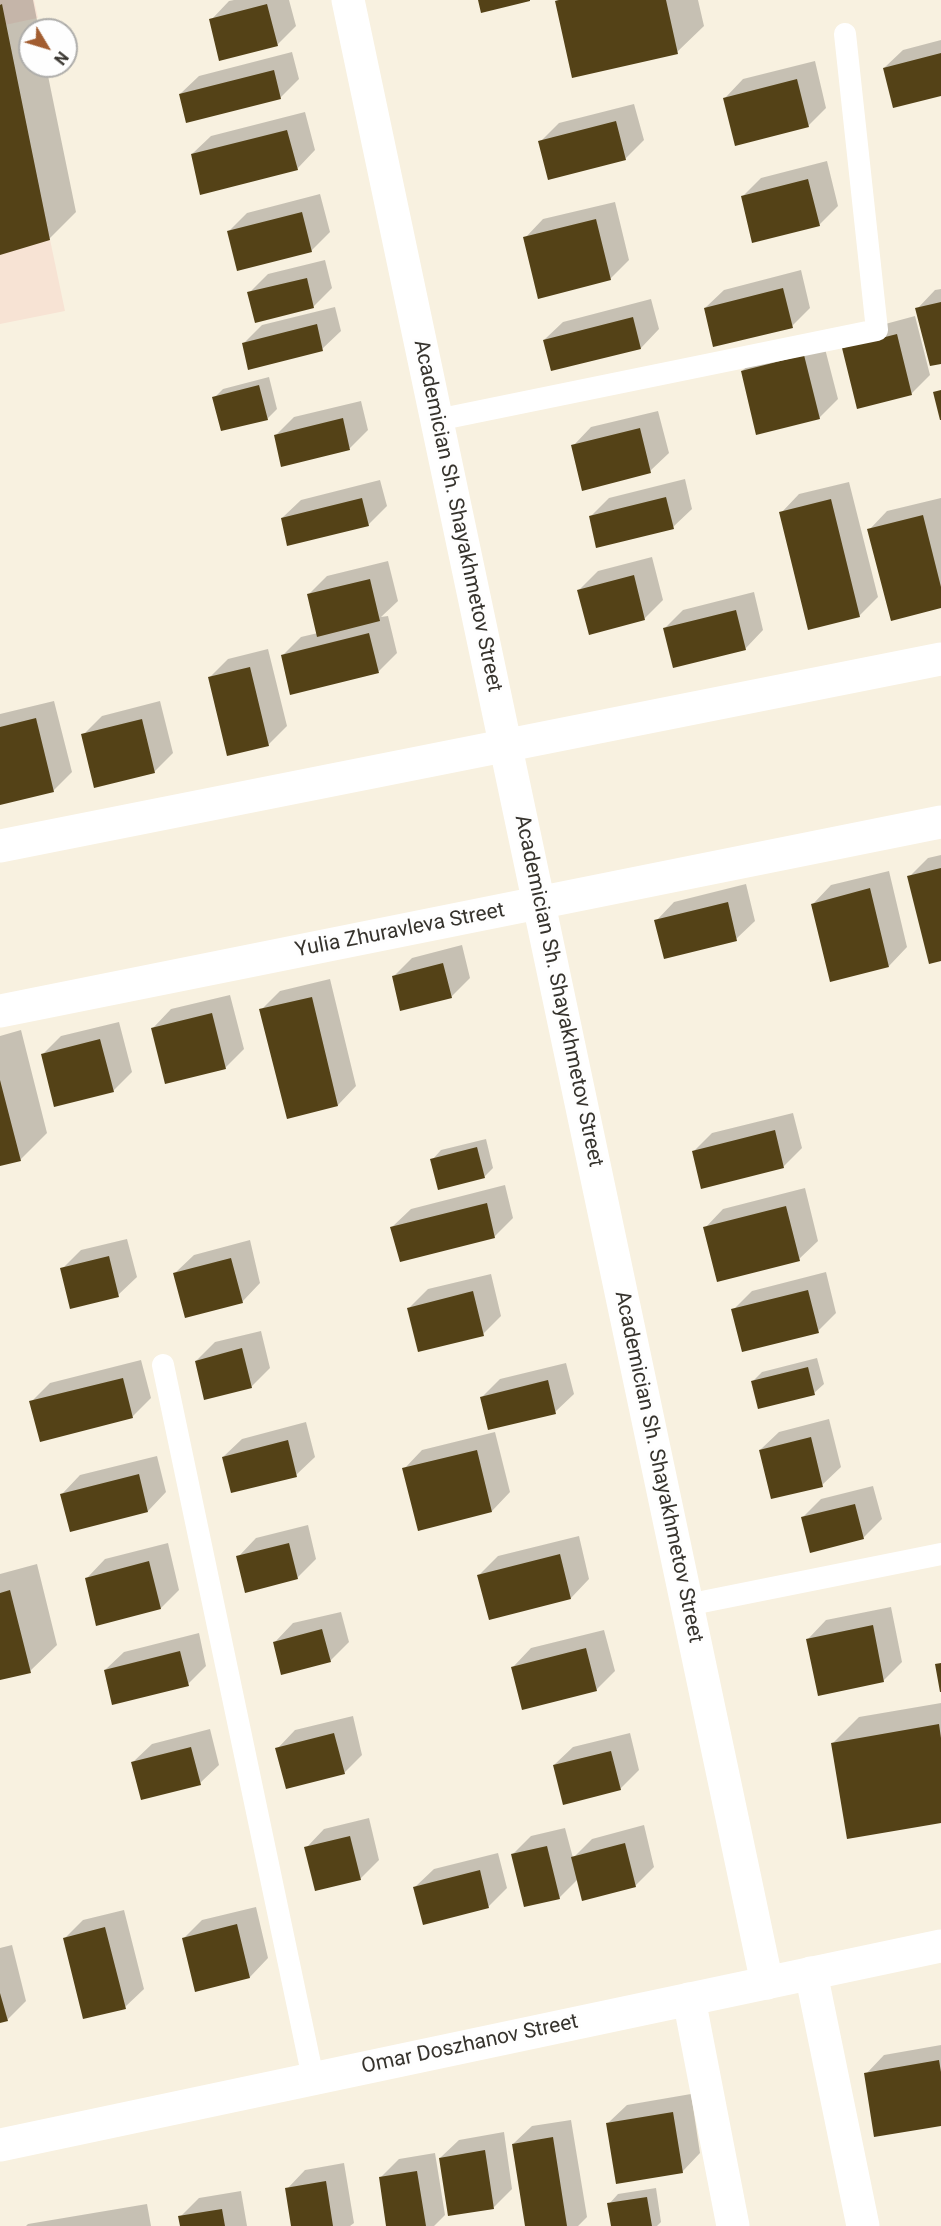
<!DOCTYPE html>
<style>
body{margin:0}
#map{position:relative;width:941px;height:2226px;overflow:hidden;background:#f8f1e0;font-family:Roboto,sans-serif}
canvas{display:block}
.north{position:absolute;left:18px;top:18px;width:60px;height:60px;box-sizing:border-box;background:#fefefe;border:2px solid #aeadaa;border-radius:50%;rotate:128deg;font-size:16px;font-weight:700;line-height:24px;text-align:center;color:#36332d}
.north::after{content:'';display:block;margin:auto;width:21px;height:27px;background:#a25d30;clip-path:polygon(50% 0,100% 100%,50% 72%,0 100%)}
</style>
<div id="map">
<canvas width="941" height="2226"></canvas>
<div class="north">N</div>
</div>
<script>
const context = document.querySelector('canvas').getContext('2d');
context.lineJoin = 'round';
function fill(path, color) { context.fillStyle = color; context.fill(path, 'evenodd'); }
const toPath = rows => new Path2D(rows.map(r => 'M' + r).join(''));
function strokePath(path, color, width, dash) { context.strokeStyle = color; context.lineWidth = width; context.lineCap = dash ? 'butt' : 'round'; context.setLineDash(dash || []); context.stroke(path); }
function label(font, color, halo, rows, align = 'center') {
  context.font = font + ' Roboto,sans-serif'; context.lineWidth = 6; context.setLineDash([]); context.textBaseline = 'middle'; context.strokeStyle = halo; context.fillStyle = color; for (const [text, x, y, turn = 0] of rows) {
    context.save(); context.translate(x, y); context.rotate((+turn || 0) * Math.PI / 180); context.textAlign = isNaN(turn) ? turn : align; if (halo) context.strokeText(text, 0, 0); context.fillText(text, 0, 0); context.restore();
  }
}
const industrial = toPath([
 [0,0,34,0,38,18,5,25,65,311,0,324]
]);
const shadow = toPath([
 [0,0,33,0,39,30,30,30,30,66,46,66,76,212,49,239,0,253],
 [234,0,289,0,296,26,277,45,211,20,229,1],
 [558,0,698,0,704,26,677,52,556,1],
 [941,40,941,95,884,68,903,50],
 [292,52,299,79,280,98,180,94,199,76],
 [815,61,826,108,808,126,725,98,743,79],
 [634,104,644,140,625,159,540,142,559,123],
 [305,112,315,150,297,169,192,154,211,136],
 [827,161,838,206,819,225,743,196,761,178],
 [320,194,330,232,311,251,229,231,247,213],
 [615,202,629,260,610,279,525,238,543,219],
 [325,260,332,288,313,307,249,293,268,274],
 [801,270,810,308,792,326,705,308,724,290],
 [941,289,941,362,917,309,935,290],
 [651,299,659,329,641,348,544,340,563,322],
 [335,307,341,331,322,349,243,344,262,325],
 [915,316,930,375,911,394,863,330],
 [822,337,838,399,819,418,742,371,761,353],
 [269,377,277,409,267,419,214,398,223,389],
 [361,401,368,430,350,448,283,465,275,436,294,417],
 [658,411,669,453,650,471,573,446,591,427],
 [685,479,692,509,673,527,590,517,609,498],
 [380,480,387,506,368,525,282,518,301,500],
 [849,482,878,597,859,616,781,513,799,494],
 [941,498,941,606,869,530,887,511],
 [652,557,663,600,644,619,579,590,598,571],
 [388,561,398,601,381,617,388,616,397,653,379,671,291,693,282,656,301,637,318,633,308,595,327,576],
 [754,592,763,630,745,649,665,628,683,610],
 [268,649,287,726,268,745,209,678,228,659],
 [54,701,72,772,53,791,0,804,0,714],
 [160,701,173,753,154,772,83,735,102,716],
 [941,855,941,959,909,877,928,858],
 [889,871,907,947,889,966,813,904,831,885],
 [746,884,755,921,736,939,656,921,674,902],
 [462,945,470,978,451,997,394,976,412,958],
 [330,979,356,1086,338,1105,288,1117,261,1010,280,991],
 [230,995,244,1049,225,1068,153,1028,171,1009],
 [119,1022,132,1072,113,1091,42,1055,61,1036],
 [21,1030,47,1133,20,1160,0,1165,0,1036],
 [793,1113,802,1148,783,1167,693,1152,712,1133],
 [486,1139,493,1168,484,1177,432,1160,441,1150],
 [505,1185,513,1218,494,1237,392,1227,411,1209],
 [805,1188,818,1241,799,1259,705,1228,723,1209],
 [127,1239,137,1277,118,1295,62,1269,81,1250],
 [250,1240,260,1283,242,1302,175,1273,194,1255],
 [826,1272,836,1313,818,1331,733,1310,752,1291],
 [491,1274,501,1316,483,1334,409,1308,428,1289],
 [261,1331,270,1368,251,1387,196,1361,215,1342],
 [817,1358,824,1384,814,1393,753,1381,762,1372],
 [141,1360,151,1398,132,1417,31,1402,50,1383],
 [566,1363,574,1394,555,1412,481,1398,500,1379],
 [829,1419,841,1467,822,1485,760,1450,779,1432],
 [306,1422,315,1457,296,1475,223,1457,242,1439],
 [495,1432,510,1492,492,1511,404,1469,422,1450],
 [157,1456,166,1492,148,1511,62,1494,80,1475],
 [873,1486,882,1519,863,1538,803,1517,821,1499],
 [308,1525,316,1559,297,1578,238,1557,256,1538],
 [579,1536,589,1579,571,1598,479,1575,498,1556],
 [168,1543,179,1590,161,1608,87,1578,105,1559],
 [37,1564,57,1645,30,1671,0,1679,0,1574],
 [891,1607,902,1662,883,1681,808,1639,826,1620],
 [341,1612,349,1642,330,1661,275,1642,293,1623],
 [604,1630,615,1671,596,1690,513,1667,531,1648],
 [199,1633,206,1666,188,1684,105,1670,124,1652],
 [941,1703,941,1822,833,1743,859,1717],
 [353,1716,362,1755,344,1773,277,1749,295,1730],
 [210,1729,219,1765,200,1783,133,1762,152,1744],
 [630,1733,639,1770,620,1789,554,1765,573,1747],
 [369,1818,379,1860,360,1879,306,1848,324,1829],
 [644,1825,654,1867,635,1886,578,1879,559,1898,512,1855,531,1836,565,1828,573,1858,592,1839],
 [498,1853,507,1888,488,1907,415,1887,434,1869],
 [256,1907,268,1958,250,1977,183,1939,202,1920],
 [124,1910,144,1989,125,2007,65,1938,83,1920],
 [12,1945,26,2001,7,2020,0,2022,0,1948],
 [941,2045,941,2124,866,2074,884,2055],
 [691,2094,700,2153,682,2172,608,2123,627,2105],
 [571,2120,587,2217,578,2226,526,2226,513,2144,532,2126],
 [504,2132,512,2189,494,2207,440,2158,459,2140],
 [435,2153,445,2215,434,2226,388,2226,380,2178,399,2159],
 [344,2163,354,2223,350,2226,293,2226,287,2189,305,2170],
 [656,2188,661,2222,657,2226,612,2226,609,2204,618,2194],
 [241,2191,247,2226,182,2226,180,2217,199,2198],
 [147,2204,151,2226,26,2226,28,2224]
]);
const building = toPath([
 [478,0,530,0,530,1,481,13],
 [559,0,666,0,678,54,572,78,555,1],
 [2,4,50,240,0,255,0,5],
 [267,4,278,46,219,61,209,19],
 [941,53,941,96,893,108,883,68],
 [274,70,281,99,186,123,179,94],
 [797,79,809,127,735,146,723,98],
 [616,121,626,160,548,180,538,141],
 [287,130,298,170,200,195,191,154],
 [808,179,820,226,752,243,741,196],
 [302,212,312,252,237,271,227,231],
 [596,219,611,280,538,299,523,237],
 [307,278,314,308,255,323,247,292],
 [783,288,793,328,713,347,704,308],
 [941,302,941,364,930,366,915,308],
 [633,317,641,349,551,371,543,340],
 [317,324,323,351,248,370,242,343],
 [897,334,912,395,857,409,842,348],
 [804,355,820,419,756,435,741,371],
 [259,385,268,420,221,431,212,397],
 [941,390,941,420,940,420,933,392],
 [343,418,350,450,281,467,274,435],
 [640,428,651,473,582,491,571,445],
 [666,497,674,529,596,548,589,516],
 [362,498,369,526,287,546,281,518],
 [831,499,860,617,808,630,779,512],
 [923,515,941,587,941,608,891,621,867,529],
 [634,575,645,620,589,635,577,590],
 [370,579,380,621,317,637,307,594],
 [736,610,746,650,673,668,663,628],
 [369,633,379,673,290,695,281,655],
 [250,667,269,746,227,756,208,677],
 [36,718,54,792,0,805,0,727],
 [142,719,155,773,94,788,81,734],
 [941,868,941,961,929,964,907,876],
 [870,888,889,967,830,982,811,904],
 [728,902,737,941,664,959,654,920],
 [443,963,452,998,400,1011,392,976],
 [312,997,338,1106,287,1119,259,1009],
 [212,1013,226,1069,165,1084,151,1028],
 [100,1039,114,1092,54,1107,41,1054],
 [0,1080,21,1161,0,1166],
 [775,1130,784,1168,701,1189,692,1151],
 [477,1147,485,1178,438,1190,430,1159],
 [487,1203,495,1238,400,1262,390,1227],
 [786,1206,800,1261,717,1282,703,1227],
 [109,1256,119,1297,70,1309,60,1268],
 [231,1258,243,1303,185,1318,173,1273],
 [808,1290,819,1333,742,1352,731,1309],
 [473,1291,484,1336,418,1352,407,1308],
 [242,1348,252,1388,204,1400,195,1361],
 [808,1367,815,1395,758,1409,751,1381],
 [123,1378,133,1418,40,1442,29,1401],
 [548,1380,556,1414,488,1430,480,1397],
 [811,1437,823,1487,771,1499,759,1450],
 [288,1440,297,1477,231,1493,222,1457],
 [477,1450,492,1512,418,1531,402,1468],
 [139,1474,148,1512,70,1532,60,1494],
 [855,1504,864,1539,810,1553,801,1517],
 [289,1543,298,1579,245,1593,236,1556],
 [560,1554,571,1599,489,1620,477,1575],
 [149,1561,161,1609,96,1626,85,1578],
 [10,1590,31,1673,0,1680,0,1593],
 [873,1625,884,1682,818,1696,806,1639],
 [322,1629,331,1662,281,1675,273,1642],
 [586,1648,597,1691,522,1710,511,1667],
 [180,1651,189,1686,112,1705,104,1670],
 [941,1663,941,1692,940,1692,935,1664],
 [939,1724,941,1738,941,1823,847,1839,831,1743],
 [334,1733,345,1774,286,1789,275,1748],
 [191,1747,201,1785,141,1800,131,1762],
 [611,1751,621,1790,563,1805,553,1765],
 [350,1836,361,1880,315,1891,304,1847],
 [625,1843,636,1887,582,1901,571,1857],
 [547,1846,560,1899,524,1907,511,1854],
 [480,1870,489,1908,423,1925,413,1887],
 [237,1924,250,1978,195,1992,182,1938],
 [105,1927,126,2009,83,2019,63,1938],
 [0,1993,8,2021,0,2023],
 [939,2060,941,2072,941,2126,874,2137,864,2073],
 [673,2112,683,2173,616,2184,606,2123],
 [553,2137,567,2226,525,2226,512,2144],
 [485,2150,494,2209,448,2216,439,2158],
 [417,2171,426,2226,386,2226,379,2177],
 [326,2181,333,2226,291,2226,285,2188],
 [647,2197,652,2226,611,2226,607,2203],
 [222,2209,225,2226,180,2226,178,2216]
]);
const lane = toPath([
 [437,420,877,330,845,34],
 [163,1365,313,2078],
 [687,1605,941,1554]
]);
const street = toPath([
 [348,0,767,1983],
 [0,846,941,659],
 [0,1011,941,822],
 [811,1973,863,2226],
 [689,1999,733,2226]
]);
const secondary = toPath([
 [0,2145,941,1946]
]);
const streetNames = [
 ["Academician Sh. Shayakhmetov Street",457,516,78],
 ["Yulia Zhuravleva Street",400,931,-11],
 ["Academician Sh. Shayakhmetov Street",558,991,78],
 ["Academician Sh. Shayakhmetov Street",658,1467,78],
 ["Omar Doszhanov Street",470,2045,-12]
];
fill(industrial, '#f7e3d4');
fill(shadow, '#0003');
fill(building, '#544217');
strokePath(lane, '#fff', 22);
strokePath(street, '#fff', 33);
strokePath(secondary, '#fff', 33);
label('21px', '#36332d', '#fefefe', streetNames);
</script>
